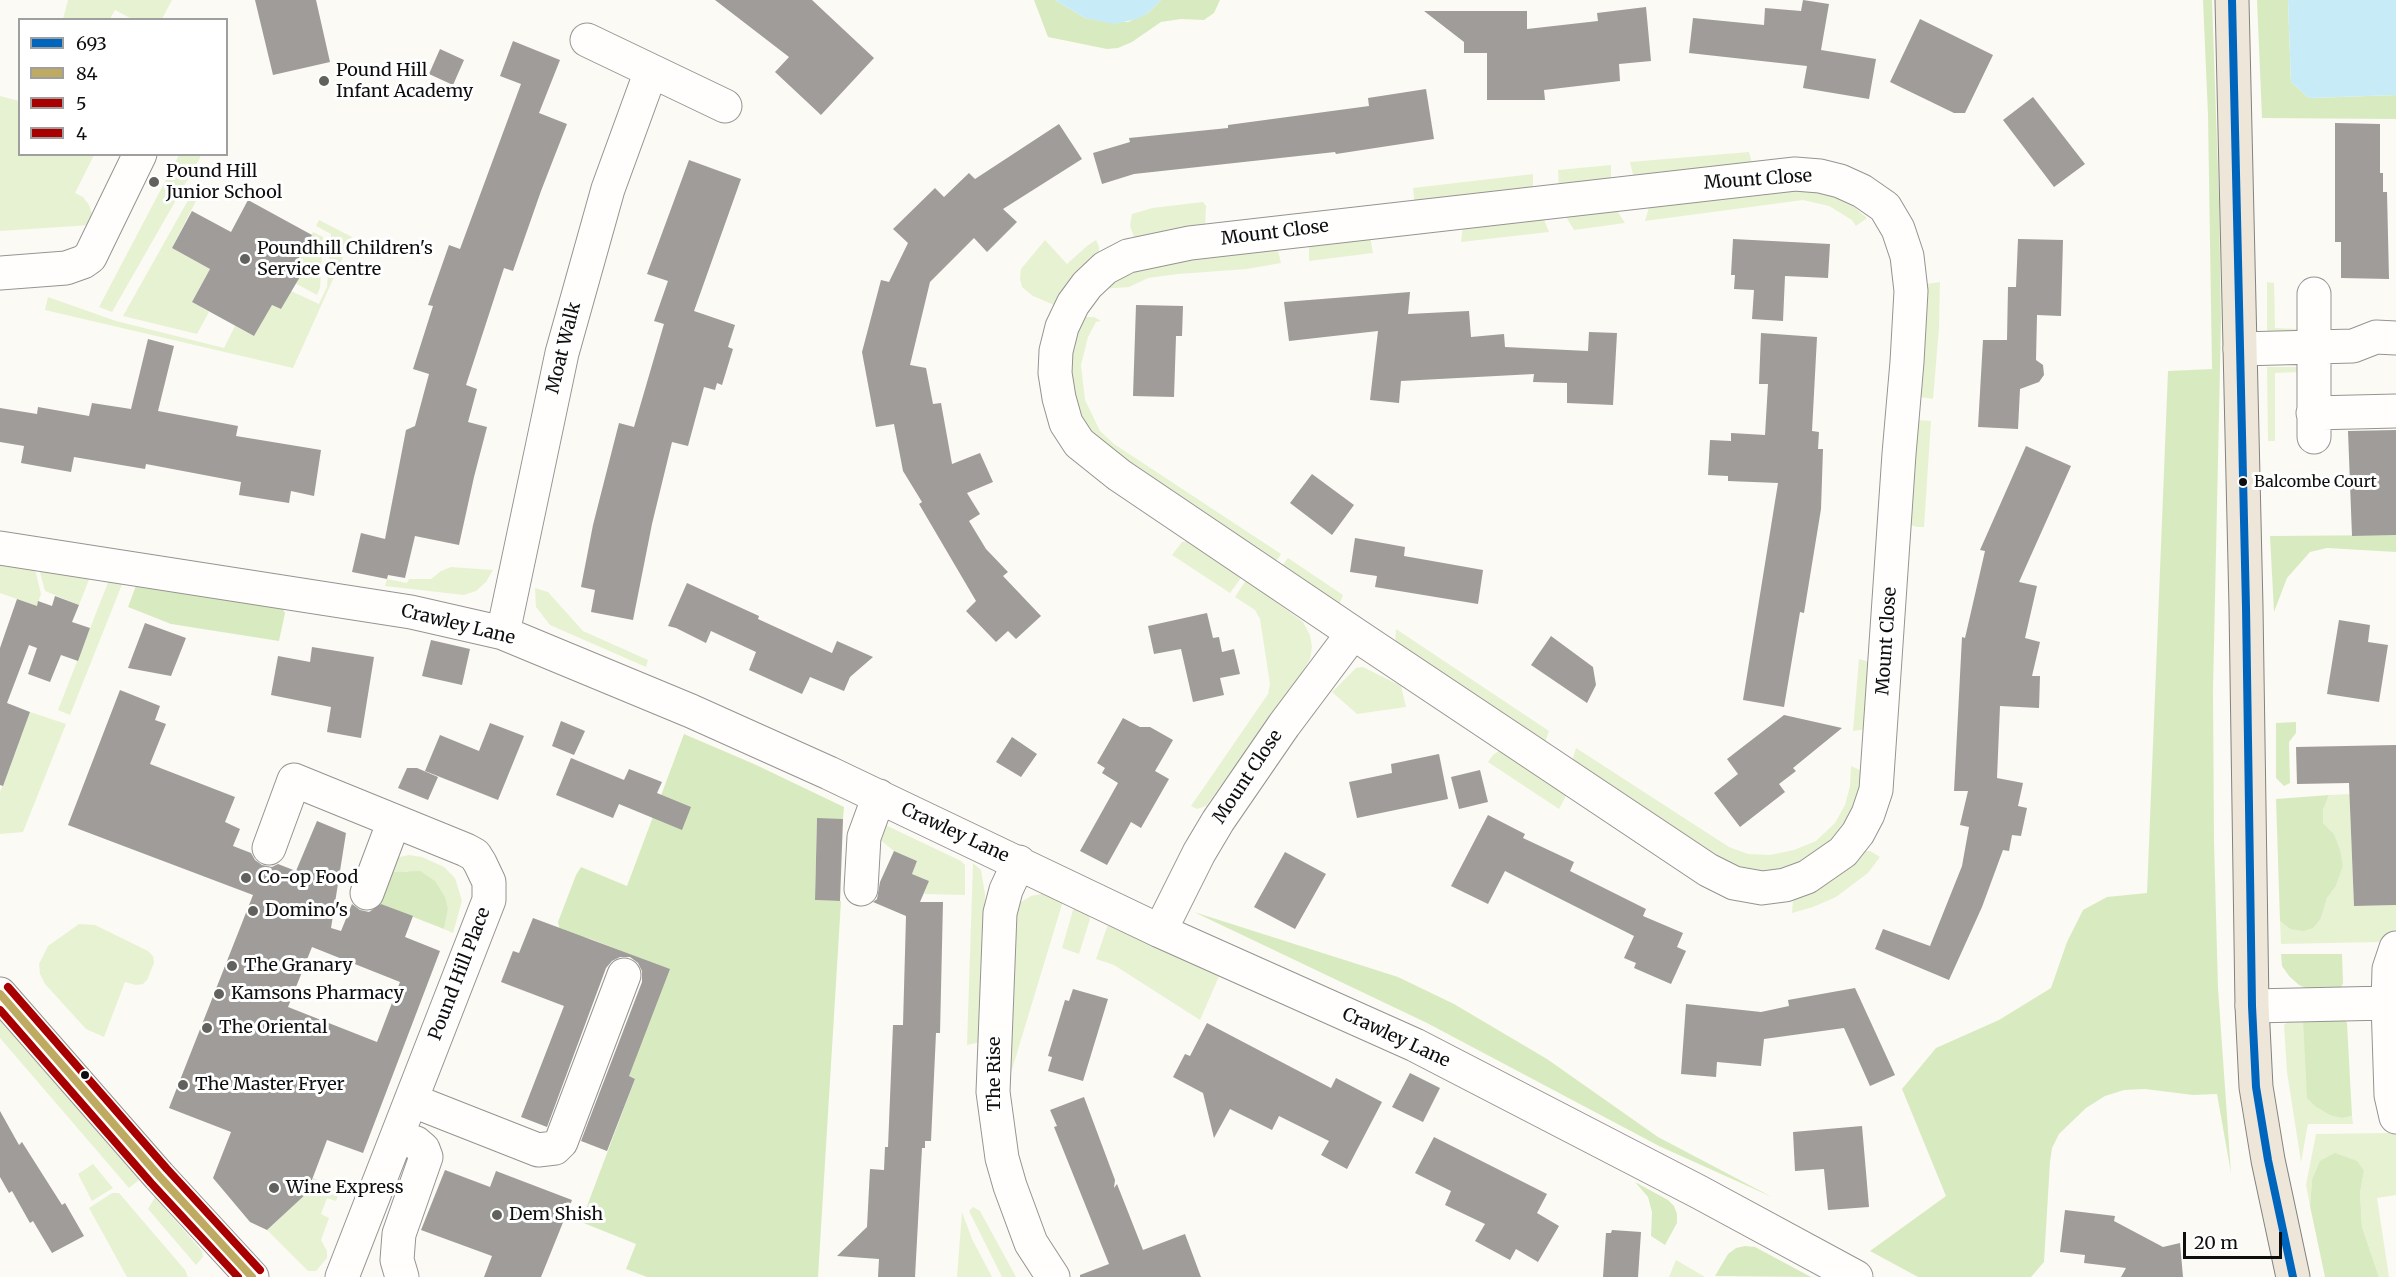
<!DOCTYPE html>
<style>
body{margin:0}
#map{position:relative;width:2396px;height:1277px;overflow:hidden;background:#fcfaf4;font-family:Merriweather,serif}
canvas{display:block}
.legend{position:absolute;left:18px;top:18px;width:210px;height:138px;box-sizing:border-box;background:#fff;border:2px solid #9f9f9f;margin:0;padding:8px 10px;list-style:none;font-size:18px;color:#0e0e0e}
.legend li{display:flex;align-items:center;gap:12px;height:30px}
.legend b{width:30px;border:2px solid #9f9f9f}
.scale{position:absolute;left:2183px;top:1232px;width:99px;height:27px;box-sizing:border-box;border:3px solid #0e0e0e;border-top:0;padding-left:8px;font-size:18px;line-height:21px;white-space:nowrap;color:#0e0e0e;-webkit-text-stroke:4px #fff;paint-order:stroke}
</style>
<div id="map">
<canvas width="2396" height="1277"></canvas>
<ul class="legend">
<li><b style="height:8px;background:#0065bd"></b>693</li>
<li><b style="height:8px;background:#bfaa61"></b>84</li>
<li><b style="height:8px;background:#a80000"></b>5</li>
<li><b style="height:8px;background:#a80000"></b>4</li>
</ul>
<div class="scale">20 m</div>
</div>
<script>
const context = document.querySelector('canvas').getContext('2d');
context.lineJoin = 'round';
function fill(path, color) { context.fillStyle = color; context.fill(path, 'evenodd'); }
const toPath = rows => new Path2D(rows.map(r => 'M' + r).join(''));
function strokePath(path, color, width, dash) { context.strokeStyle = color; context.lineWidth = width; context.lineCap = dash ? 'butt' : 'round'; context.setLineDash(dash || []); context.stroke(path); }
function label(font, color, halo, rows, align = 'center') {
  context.font = font + ' Merriweather,serif'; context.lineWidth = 6; context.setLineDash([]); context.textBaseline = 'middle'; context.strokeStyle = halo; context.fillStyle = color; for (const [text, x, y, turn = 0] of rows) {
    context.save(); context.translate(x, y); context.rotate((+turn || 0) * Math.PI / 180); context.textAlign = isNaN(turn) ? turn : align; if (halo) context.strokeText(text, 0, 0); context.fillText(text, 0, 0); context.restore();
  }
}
const green = toPath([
 [68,0,172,0,162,19,132,19,115,10,110,19,63,19],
 [0,96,19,101,20,154,94,155,75,193,83,197,89,205,92,214,91,225,0,231],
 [1749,152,1752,163,1634,179,1630,162],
 [179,155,200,155,200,158,112,312,99,307],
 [1611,165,1611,183,1559,188,1558,170],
 [1533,174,1533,192,1415,206,1413,188],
 [1813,190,1834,197,1854,207,1867,218,1856,226,1852,220,1829,206,1803,200,1645,221,1650,204,1762,191],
 [191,195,197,199,172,248,210,269,192,302,209,312,197,334,123,316],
 [1203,202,1206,206,1205,227,1136,240,1134,237,1130,226,1132,214,1152,208],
 [1616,209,1625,223,1574,230,1565,215],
 [1543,217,1549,232,1461,242,1463,226],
 [319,220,352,237,293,368,45,310,48,297,116,321,224,348,235,326,254,336,272,305,281,309,291,291,319,304,327,287,331,234,316,226],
 [313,232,323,237,320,288,317,295,295,283,300,274,292,270],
 [1370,236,1373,253,1309,261,1309,244],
 [1045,240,1067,264,1087,246,1096,240,1099,247,1099,254,1054,305,1033,296,1022,287,1020,279,1021,269],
 [1277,247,1281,263,1247,269,1178,274,1148,278,1129,287,1101,289,1132,268],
 [1940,282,1939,328,1933,399,1920,397,1924,291,1927,284],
 [2267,282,2274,283,2275,328,2300,329,2300,334,2267,332],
 [1080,317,1094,317,1101,321,1096,322,1088,337,1081,365,1085,400,1100,431,1114,444,1281,554,1272,567,1107,456,1073,409,1070,335],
 [2267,367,2300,367,2300,372,2275,373,2275,441,2268,441],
 [1917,420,1931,421,1924,527,1917,527,1911,525],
 [1190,541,1241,578,1230,593,1172,555,1182,542],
 [1288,558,1343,595,1337,611,1279,570],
 [0,564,35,569,41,594,37,606,0,593],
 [451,567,493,570,486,582,476,591,464,595,385,586,387,579,407,583,409,579,431,579,441,571],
 [39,569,90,577,79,605,45,591],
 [109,580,123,582,70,715,58,710],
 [1246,580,1303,622,1310,635,1312,647,1310,659,1300,676,1206,806,1197,809,1191,806,1268,694,1270,684,1260,619,1255,610,1235,597],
 [535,588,548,592,583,631,648,660,646,667,550,625,536,607],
 [1396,629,1549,731,1544,745,1395,646],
 [1859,659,1873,663,1868,729,1853,731],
 [1363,667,1401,686,1406,707,1357,714,1332,692,1356,668],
 [30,712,66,724,23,832,0,834,0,792],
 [1576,748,1729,847,1748,854,1770,855,1794,850,1816,841,1835,823,1845,805,1850,786,1851,766,1860,770,1864,775,1854,814,1825,849,1791,868,1747,873,1717,863,1571,765],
 [1499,751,1505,751,1567,794,1559,809,1488,762,1493,755],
 [2396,792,2350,808,2354,906,2396,905,2396,929,2388,938,2379,942,2281,944,2280,921,2290,929,2321,918,2327,898,2336,886,2343,866,2334,834,2323,823,2323,810,2329,795],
 [879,822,961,861,965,865,965,895,924,894,929,881,912,874,917,861,894,851,874,835],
 [1862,851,1870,851,1880,857,1868,873,1836,897,1813,907,1792,913,1793,899],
 [409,855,422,857,444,867,455,878,462,901,453,933,444,929,448,909,407,871,382,876,395,858],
 [973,863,981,870,985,894,981,1042,967,1045],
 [1046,893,1063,901,1007,1086,1015,912,1021,902,1031,896],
 [1076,908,1089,914,1090,919,1079,954,1062,948,1073,910],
 [79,924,95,925,148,951,153,956,154,963,147,980,143,984,136,985,125,982,104,1037,86,1029,45,984,40,974,39,964,48,946],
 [1110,925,1220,974,1200,1020,1114,965,1096,959,1107,927],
 [0,1018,139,1180,129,1188,0,1038],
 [2293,1018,2303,1018,2342,1118,2352,1116,2353,1124,2308,1124,2301,1162,2287,1072,2284,1025],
 [2389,1133,2396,1135,2396,1195,2377,1198,2389,1277,2379,1277,2362,1227,2360,1193,2364,1171,2312,1180,2310,1206,2306,1185,2316,1134],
 [93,1164,113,1188,92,1201,78,1174],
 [313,1178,341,1189,336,1201,327,1198,321,1214,329,1218,321,1240,327,1251,327,1258,316,1271,308,1271,267,1230,307,1193],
 [112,1193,119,1193,185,1270,188,1277,127,1277,89,1208],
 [155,1197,202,1251,203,1257,196,1265,148,1209],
 [973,1207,980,1211,1016,1277,1002,1277,969,1211],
 [962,1212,972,1239,992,1277,957,1277],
 [1676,1260,1705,1277,1669,1277]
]);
const forest = toPath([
 [1034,0,1055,0,1085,18,1128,22,1148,13,1161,0,1220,0,1214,13,1204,20,1181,19,1161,22,1132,42,1118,48,1107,49,1048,37],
 [2203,0,2212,0,2219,200,2221,322,2213,690,2214,842,2218,988,2231,1173,2217,1094,2193,1095,2145,1089,2124,1090,2105,1096,2086,1108,2059,1134,2052,1148,2050,1162,2044,1262,2031,1277,1918,1277,1870,1251,1946,1196,1902,1089,1936,1048,1999,1020,2051,988,2067,942,2083,910,2107,897,2147,893,2168,371,2212,369,2208,115],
 [2257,0,2288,0,2291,82,2309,98,2396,95,2396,119,2262,118],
 [2396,535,2396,552,2327,548,2310,552,2287,578,2274,612,2270,536],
 [137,583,280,604,285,613,279,641,171,624,128,607],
 [2296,722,2296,733,2289,742,2290,783,2284,786,2276,778,2276,723],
 [684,734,754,764,844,807,843,819,817,819,815,900,841,901,818,1277,647,1277,626,1269,636,1244,581,1222,635,1079,628,1076,669,970,591,939,560,931,558,922,576,875,581,867,627,886],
 [2329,795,2323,810,2323,823,2334,834,2340,850,2343,866,2336,886,2327,898,2321,918,2313,928,2304,931,2290,929,2280,921,2276,799],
 [420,871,435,881,445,897,448,909,444,929,372,901,382,876,394,872],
 [1194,912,1398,977,1454,1004,1547,1059,1658,1137,1772,1197,1659,1146,1427,1023],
 [2281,954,2342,954,2343,983,2339,992,2317,993,2299,985,2289,976,2282,966],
 [2343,1016,2347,1023,2352,1116,2342,1118,2330,1115,2315,1106,2307,1098,2303,1018],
 [2335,1153,2357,1161,2364,1171,2360,1193,2362,1227,2379,1277,2325,1277,2310,1206,2312,1180,2320,1161],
 [1635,1182,1668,1200,1674,1206,1677,1214,1677,1223,1665,1245,1651,1236,1652,1212,1648,1197],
 [1745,1246,1755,1247,1811,1277,1715,1276,1728,1254,1736,1248]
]);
const water = toPath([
 [1055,0,1161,0,1148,13,1137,19,1114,24,1085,18],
 [2288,0,2396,0,2396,95,2309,98,2291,82]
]);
const building = toPath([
 [255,0,316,0,330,62,273,75],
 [715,0,812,0,874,58,821,115,775,72,789,57],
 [1803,0,1829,4,1821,50,1876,59,1869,99,1803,88,1807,66,1689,53,1693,18,1764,25,1765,8,1801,11],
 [1646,7,1651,61,1619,64,1620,81,1544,90,1545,100,1487,100,1487,53,1464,53,1464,42,1424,11,1527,11,1527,29,1598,21,1597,13],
 [1920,19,1993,55,1965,113,1954,113,1890,82],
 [513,41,560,60,539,113,567,124,541,191,513,271,504,268,466,385,477,389,468,422,487,427,474,477,459,545,415,536,405,578,388,575,387,579,352,572,361,533,385,539,406,430,415,426,429,374,413,369,433,306,428,305,449,245,460,249,521,84,500,76],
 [440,49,464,60,453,85,429,74],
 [1426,89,1434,139,1336,154,1335,152,1134,174,1102,184,1093,153,1130,142,1129,138,1228,128,1228,125,1369,106,1368,98],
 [2033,97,2085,164,2054,187,2003,120],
 [2335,123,2380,124,2380,173,2383,173,2383,192,2387,192,2389,279,2341,278,2341,242,2335,242],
 [1059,124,1082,159,1003,209,1017,222,987,252,974,238,930,282,910,365,926,368,933,404,941,403,952,464,980,453,993,482,967,493,980,514,969,521,986,549,1008,572,1003,576,1041,616,1016,639,1008,631,996,642,966,611,976,601,919,504,922,502,903,471,894,424,876,427,862,352,881,280,889,282,908,243,893,229,935,188,944,197,969,173,975,179],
 [689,160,741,179,694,311,735,325,728,347,733,349,722,385,717,383,715,390,704,387,688,446,672,442,652,524,633,620,591,612,595,590,581,587,593,525,619,423,634,427,664,324,654,321,668,281,647,274],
 [248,200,312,235,292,270,301,275,281,309,272,305,254,336,192,302,210,269,172,248,192,211,231,232],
 [1733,239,1830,244,1828,278,1785,276,1783,321,1752,319,1754,290,1734,289,1735,275,1731,275],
 [2018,239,2063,240,2061,316,2037,315,2036,360,2043,365,2044,375,2039,382,2020,389,2018,429,1978,427,1983,340,2007,340,2008,287,2016,287],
 [1410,292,1408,314,1469,311,1471,337,1504,334,1505,347,1588,351,1589,332,1617,333,1613,405,1567,403,1567,383,1533,382,1534,374,1401,381,1399,403,1370,400,1378,331,1289,341,1284,302],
 [1136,305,1183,306,1182,336,1176,336,1174,397,1133,396],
 [1761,333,1817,337,1812,431,1819,432,1818,449,1823,449,1821,509,1804,613,1800,612,1784,707,1743,700,1778,483,1728,481,1728,476,1708,475,1710,440,1731,441,1731,433,1765,435,1768,384,1759,384],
 [148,339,174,346,158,411,238,426,236,436,321,450,314,496,291,491,289,503,239,495,241,482,146,464,145,469,74,457,71,472,21,463,24,446,0,442,0,408,37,414,38,407,89,416,92,403,131,409],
 [2396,430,2396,535,2352,536,2348,431],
 [2026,446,2071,466,2019,582,2037,586,2025,638,2040,642,2032,676,2040,676,2039,708,2000,706,1997,778,2023,783,2018,806,2027,808,2021,836,2012,835,2009,851,2003,850,1982,907,1949,980,1875,949,1883,929,1930,946,1962,866,1969,827,1960,825,1968,791,1954,791,1962,637,1965,638,1985,551,1980,550],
 [1312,474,1354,505,1332,535,1290,503],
 [1355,538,1405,547,1404,556,1483,570,1478,604,1375,587,1377,576,1350,572],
 [687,583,759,616,758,619,832,653,837,641,873,657,850,677,844,691,810,677,802,694,749,670,756,652,711,631,706,643,676,628,668,626],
 [55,596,79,605,72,622,90,628,78,661,61,655,50,682,28,674,37,648,29,645,7,703,30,712,3,786,0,785,0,648,17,599,37,606,38,601,52,606],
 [1207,613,1213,638,1219,637,1222,652,1234,649,1240,674,1220,678,1224,695,1193,702,1181,649,1154,654,1148,626],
 [2339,620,2370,625,2368,642,2388,645,2379,702,2327,694],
 [145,623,186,638,171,676,128,668],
 [1551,636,1593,667,1596,685,1587,703,1531,665],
 [431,640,470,649,462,685,422,676],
 [312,647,374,657,361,738,327,732,331,707,271,695,278,656,310,662],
 [120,690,160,706,155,720,166,724,150,764,235,797,225,822,240,829,233,846,251,853,255,860,262,865,272,867,278,864,296,871,317,821,346,833,331,928,341,931,352,904,360,910,369,912,381,904,413,916,405,937,440,951,363,1153,327,1140,307,1193,267,1230,250,1222,213,1178,231,1132,169,1108,253,895,68,825],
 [312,947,400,982,377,1042,288,1007],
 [1784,715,1842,728,1793,768,1796,771,1779,784,1785,792,1740,827,1714,793,1738,774,1727,759],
 [1123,718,1140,727,1150,727,1173,740,1155,771,1169,779,1141,828,1131,822,1107,865,1080,851,1118,783,1102,773,1105,768,1097,763],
 [561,721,585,731,574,755,552,746],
 [490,723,524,736,498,800,425,771,440,735,479,751],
 [1012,737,1037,754,1021,777,996,762],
 [2396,745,2396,905,2354,906,2349,783,2297,784,2296,747],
 [1439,754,1448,799,1357,818,1349,782,1392,773,1391,764],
 [571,758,624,780,629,769,662,782,657,793,691,807,682,830,619,804,613,818,556,795],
 [407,768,417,768,438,777,428,800,398,788],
 [1480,770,1488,802,1459,809,1451,777],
 [1488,815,1525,834,1523,838,1574,862,1570,871,1646,909,1643,916,1683,933,1677,947,1686,951,1671,984,1634,968,1636,963,1624,958,1634,936,1505,871,1488,904,1451,886],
 [817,818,843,819,840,901,815,900],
 [894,851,917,861,912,874,929,881,920,902,943,902,940,1033,936,1033,931,1141,925,1141,925,1148,922,1148,915,1277,878,1277,879,1259,837,1256,867,1227,870,1169,884,1170,885,1147,888,1147,893,1025,903,1025,906,916,873,902,877,899,880,882],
 [1285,852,1326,874,1295,929,1254,907],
 [533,918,670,969,629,1076,635,1079,607,1151,581,1141,642,982,642,971,638,963,630,957,620,957,612,961,606,968,547,1127,521,1117,564,1006,501,982,513,951,519,953],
 [1855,988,1895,1075,1870,1086,1844,1028,1764,1039,1761,1066,1717,1062,1716,1077,1681,1074,1686,1004,1761,1012,1789,1006,1788,1000],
 [1073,989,1108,999,1083,1081,1048,1071,1052,1057,1048,1056,1065,1000,1069,1001],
 [1207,1023,1331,1088,1336,1078,1382,1102,1347,1169,1321,1155,1329,1141,1279,1116,1272,1130,1230,1109,1214,1138,1203,1093,1173,1077,1185,1054,1190,1056],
 [1410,1073,1440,1088,1423,1122,1392,1107],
 [1084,1097,1115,1180,1114,1188,1117,1184,1143,1250,1185,1234,1201,1277,1080,1277,1080,1275,1109,1264,1054,1127,1057,1126,1050,1110],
 [0,1111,19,1145,22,1142,62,1205,65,1203,84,1236,52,1253,33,1221,30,1223,12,1191,9,1193,0,1177],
 [1862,1126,1869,1207,1828,1210,1824,1169,1795,1171,1793,1132],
 [1434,1137,1547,1194,1537,1213,1559,1226,1538,1262,1516,1249,1510,1260,1475,1241,1485,1224,1445,1205,1451,1191,1415,1173],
 [445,1170,490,1187,496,1171,572,1200,541,1277,484,1277,492,1256,421,1230],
 [2065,1210,2115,1216,2114,1221,2163,1247,2180,1243,2183,1277,2121,1277,2126,1268,2084,1263,2085,1255,2060,1252],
 [1612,1230,1641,1232,1638,1277,1603,1277,1606,1233,1611,1233]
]);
const minor = toPath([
 [587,40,725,106],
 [0,273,66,268,83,262,90,257,140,154],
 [2240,349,2353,346,2376,337,2396,338],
 [2313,413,2396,411],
 [2314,437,2314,294],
 [0,548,411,612,503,633,691,711,829,773,1160,931,1415,1045,1699,1192,1856,1277],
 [503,633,562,353,608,189,651,71],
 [269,848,294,780,466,850,475,855,480,863,489,882,489,900,342,1277],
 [1019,862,1006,890,1000,913,993,1092,1002,1158,1010,1186,1031,1243,1053,1277],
 [861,889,864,837,879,796],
 [367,893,394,821],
 [1160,931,1199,853,1218,821,1284,725,1353,633,1708,870,1734,883,1762,888,1785,885,1807,877,1843,852,1858,833,1868,814,1876,790,1899,454,1907,362,1911,291,1907,256,1898,229,1885,207,1862,191,1840,181,1820,176,1795,174,1190,243,1128,256,1105,268,1087,285,1073,304,1062,327,1056,351,1055,373,1059,398,1066,423,1079,443,1119,475,1353,633],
 [2396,948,2389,969,2388,1003,2391,1095,2396,1117],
 [0,994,159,1176,252,1277],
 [2252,1006,2388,1003],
 [411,1100,538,1150,555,1148,561,1142,624,975],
 [397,1136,416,1143,423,1149,426,1157,399,1234,397,1260,402,1277]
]);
const major = toPath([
 [2232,0,2246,607,2252,1006,2256,1087,2268,1160,2293,1277]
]);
const bus1 = toPath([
 [2232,0,2246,607,2252,1006,2256,1087,2268,1160,2293,1277]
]);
const bus2 = toPath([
 [0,994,159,1176,252,1277]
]);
const bus3 = toPath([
 [0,1010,151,1183,238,1277]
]);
const bus4 = toPath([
 [8,987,167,1169,260,1270]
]);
const markers = [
 [324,81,6,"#61615e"],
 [154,182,6,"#61615e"],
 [245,259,6,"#61615e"],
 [2243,482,5,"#0e0e0e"],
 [246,878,6,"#61615e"],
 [253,911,6,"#61615e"],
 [232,966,6,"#61615e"],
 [219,994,6,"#61615e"],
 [207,1028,6,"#61615e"],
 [85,1075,5,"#0e0e0e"],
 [183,1085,6,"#61615e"],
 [274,1188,6,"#61615e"],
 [497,1215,6,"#61615e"]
];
const busNames = [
 ["Balcombe Court",2254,482]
];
const poiNames = [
 ["Pound Hill",336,71],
 ["Infant Academy",336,92],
 ["Pound Hill",166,172],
 ["Junior School",166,193],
 ["Poundhill Children's",257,249],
 ["Service Centre",257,270],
 ["Co-op Food",258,878],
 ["Domino's",265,911],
 ["The Granary",244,966],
 ["Kamsons Pharmacy",231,994],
 ["The Oriental",219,1028],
 ["The Master Fryer",195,1085],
 ["Wine Express",286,1188],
 ["Dem Shish",509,1215]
];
const streetNames = [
 ["Mount Close",1758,180,-4],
 ["Mount Close",1275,233,-7],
 ["Moat Walk",564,348,-76],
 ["Crawley Lane",458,625,14],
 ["Mount Close",1887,641,-86],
 ["Mount Close",1248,777,-56],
 ["Crawley Lane",955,833,25],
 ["Pound Hill Place",460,974,-69],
 ["Crawley Lane",1396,1038,25],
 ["The Rise",995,1074,-90]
];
fill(green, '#e7f2d2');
fill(forest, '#d8ebc0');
fill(water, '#c8ebf8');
fill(building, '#9f9c99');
strokePath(minor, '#959492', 35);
strokePath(major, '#82827f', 35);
strokePath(minor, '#fffefd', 33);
strokePath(major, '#ede6d9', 33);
strokePath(bus1, '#0065bd', 8);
strokePath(bus2, '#bfaa61', 8);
strokePath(bus3, '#a80000', 8);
strokePath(bus4, '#a80000', 8);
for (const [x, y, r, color] of markers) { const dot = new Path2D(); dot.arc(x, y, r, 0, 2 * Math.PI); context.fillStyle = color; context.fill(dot); strokePath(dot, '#fff', 2); }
label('16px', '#0e0e0e', '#fff', busNames, 'left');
label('18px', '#0e0e0e', '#fff', poiNames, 'left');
label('18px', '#0e0e0e', '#fff', streetNames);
</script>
